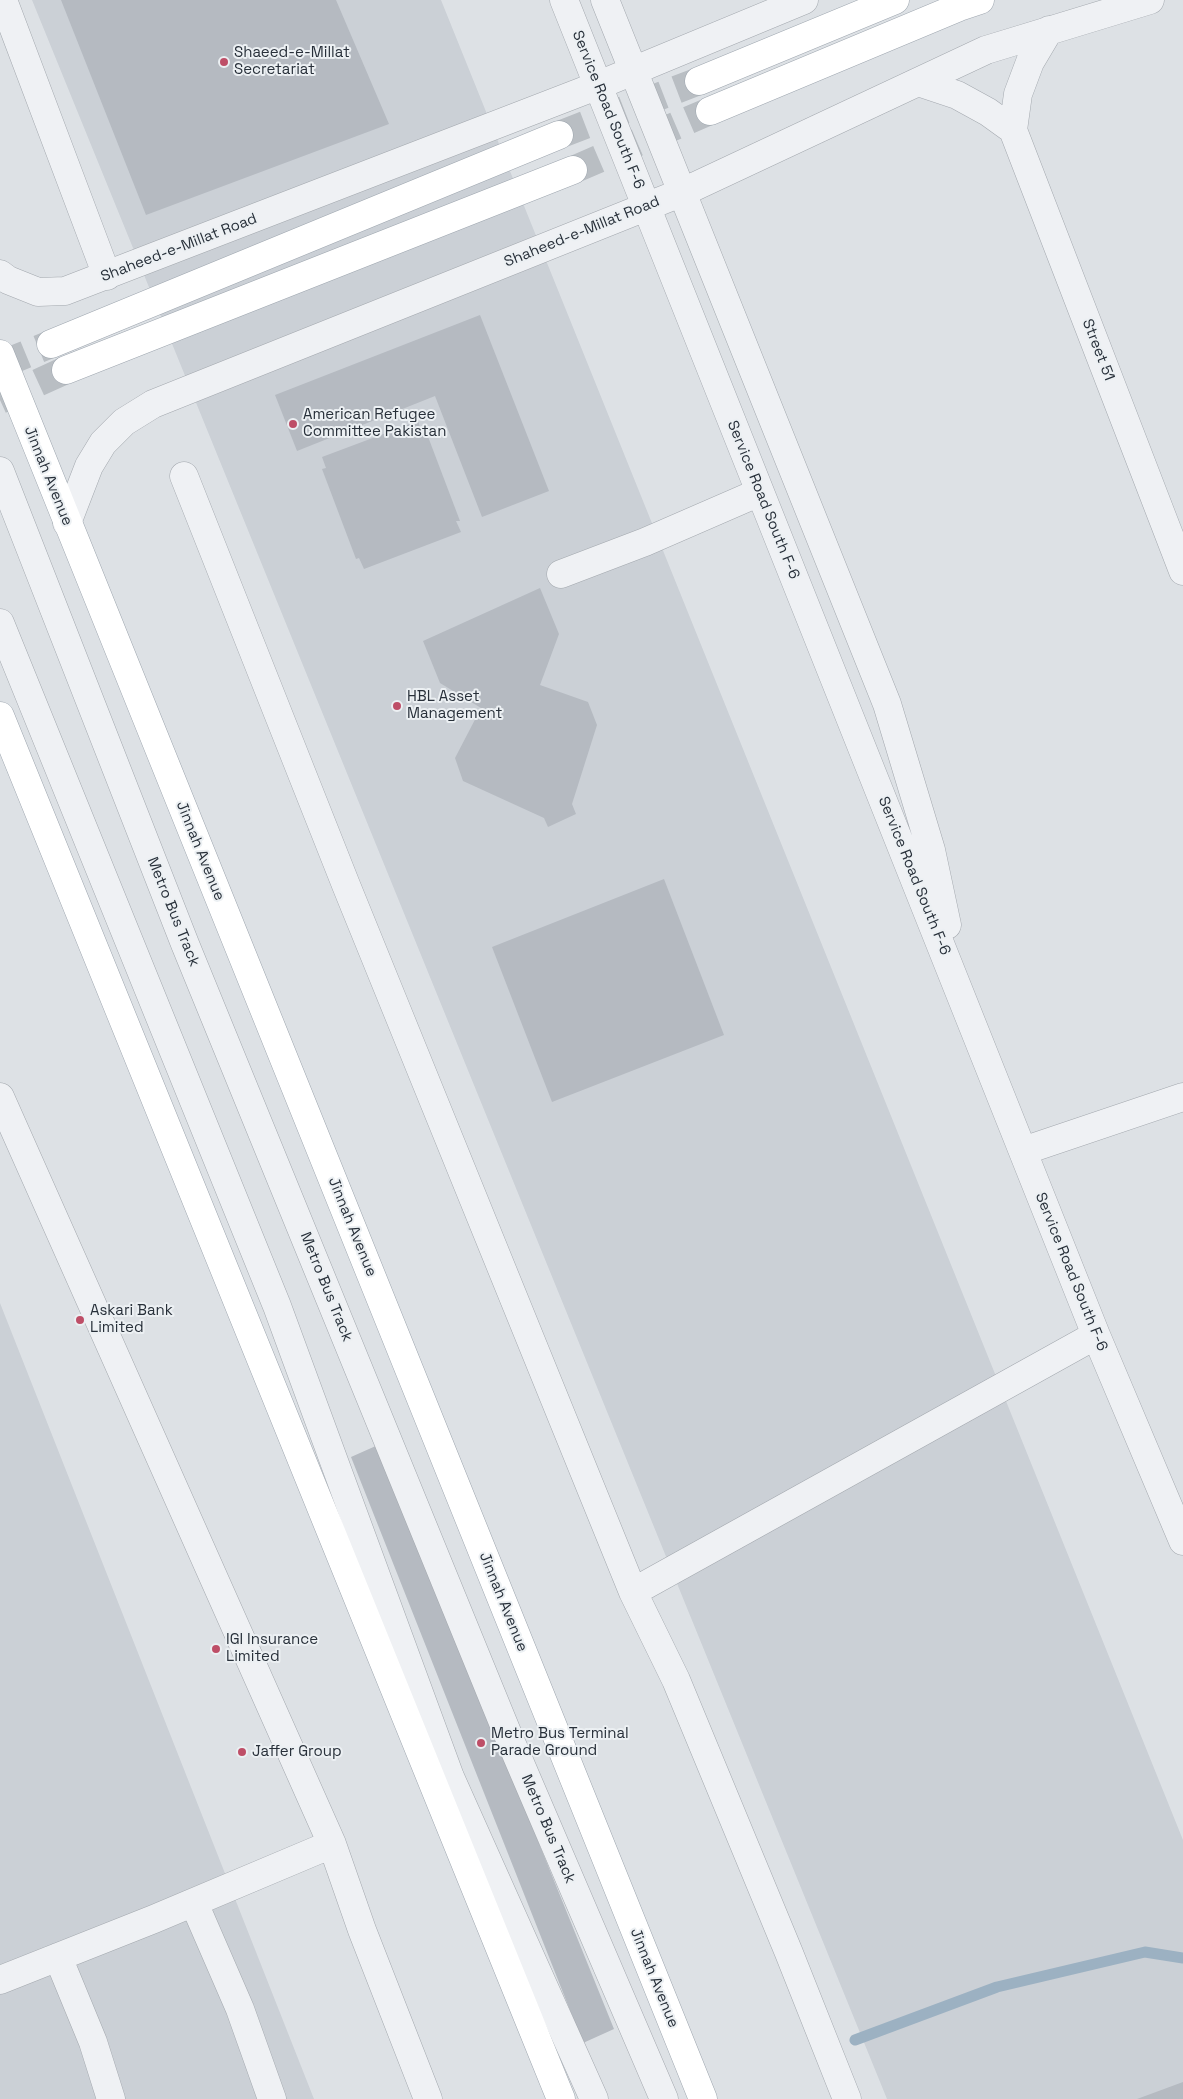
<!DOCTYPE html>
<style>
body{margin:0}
canvas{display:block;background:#dde1e5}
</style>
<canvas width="1183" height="2099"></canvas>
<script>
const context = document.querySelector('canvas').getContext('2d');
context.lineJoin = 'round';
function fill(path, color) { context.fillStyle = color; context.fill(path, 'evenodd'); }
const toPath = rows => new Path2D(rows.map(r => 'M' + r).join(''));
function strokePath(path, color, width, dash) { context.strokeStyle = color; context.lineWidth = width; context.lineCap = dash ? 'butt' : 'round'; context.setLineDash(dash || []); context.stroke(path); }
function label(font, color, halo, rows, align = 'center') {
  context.font = font + ' "Space Grotesk",sans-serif'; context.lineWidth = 4; context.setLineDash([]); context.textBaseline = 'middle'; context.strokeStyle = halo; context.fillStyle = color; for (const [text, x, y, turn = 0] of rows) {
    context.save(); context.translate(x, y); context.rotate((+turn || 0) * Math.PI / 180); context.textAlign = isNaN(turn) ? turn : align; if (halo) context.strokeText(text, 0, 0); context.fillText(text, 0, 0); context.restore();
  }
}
const built = toPath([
 [32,0,441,0,1183,1840,1183,2099,887,2099],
 [0,1303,314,2099,0,2099]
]);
const stream = toPath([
 [855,2040,997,1987,1145,1952,1183,1958]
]);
const building = toPath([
 [61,0,336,0,389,124,146,215],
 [480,315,549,491,482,517,435,396,297,451,275,395],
 [418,421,423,436,427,434,460,521,456,521,461,532,364,569,359,558,356,559,322,469,326,468,322,457],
 [540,588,559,634,540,685,588,702,597,725,572,804,576,814,548,827,544,818,463,781,455,758,481,708,440,683,423,641],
 [664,879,724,1035,552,1102,492,947],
 [378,1445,614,2029,583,2043,351,1457],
 [1183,2082,1183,2099,1137,2099]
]);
const majorTunnel = toPath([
 [559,135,699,81],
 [573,170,710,111],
 [0,365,51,344],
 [0,400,66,370]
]);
const minor = toPath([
 [3,0,107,276],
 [564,0,1096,1335,1183,1541],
 [605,0,887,704,931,850,947,925],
 [918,82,957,95,988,112,1013,130,1018,94,1030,62,1049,30],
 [1013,130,1183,571],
 [0,274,8,280,38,292,65,291,599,85,804,0],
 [0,471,185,944,511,1742,664,2099],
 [184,476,346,885,633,1592,676,1680,789,1953,847,2099],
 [67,523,89,466,103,443,124,422,153,404,683,192,986,50,1150,0],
 [561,574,645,542,760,492],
 [0,623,277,1306,450,1777,594,2099],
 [0,1097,332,1844,362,1930,428,2099],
 [1023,1151,1183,1097],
 [633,1592,1096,1335],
 [194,1903,240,2009,272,2099],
 [58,1957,93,2042,111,2099],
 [0,1980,154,1919,332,1844]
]);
const major = toPath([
 [699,81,895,0],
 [710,111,959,7,980,0],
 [51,344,559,135],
 [0,354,703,2099],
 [66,370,573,170],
 [0,716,561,2099]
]);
const markers = [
 [224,62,5,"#be4e67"],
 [293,424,5,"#be4e67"],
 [397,706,5,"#be4e67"],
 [80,1320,5,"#be4e67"],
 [216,1649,5,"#be4e67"],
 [481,1743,5,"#be4e67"],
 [242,1752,5,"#be4e67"]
];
const poiNames = [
 ["Shaeed-e-Millat",234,53],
 ["Secretariat",234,70],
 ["American Refugee",303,415],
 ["Committee Pakistan",303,432],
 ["HBL Asset",407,697],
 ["Management",407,714],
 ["Askari Bank",90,1311],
 ["Limited",90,1328],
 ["IGI Insurance",226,1640],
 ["Limited",226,1657],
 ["Metro Bus Terminal",491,1734],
 ["Parade Ground",491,1751],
 ["Jaffer Group",252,1752]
];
const streetNames = [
 ["Service Road South F-6",608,110,68],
 ["Shaheed-e-Millat Road",582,232,-22],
 ["Shaheed-e-Millat Road",179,248,-21],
 ["Street 51",1098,350,69],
 ["Jinnah Avenue",48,476,68],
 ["Service Road South F-6",763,500,68],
 ["Jinnah Avenue",200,851,68],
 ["Service Road South F-6",914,876,68],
 ["Metro Bus Track",173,912,68],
 ["Jinnah Avenue",352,1227,68],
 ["Service Road South F-6",1071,1272,68],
 ["Metro Bus Track",326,1287,68],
 ["Jinnah Avenue",503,1602,68],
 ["Metro Bus Track",548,1829,67],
 ["Jinnah Avenue",654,1978,68]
];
fill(built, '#cbd0d6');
strokePath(stream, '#9cb1c2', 11);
fill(building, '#b5bac1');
strokePath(majorTunnel, '#b9bec3', 28, [28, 14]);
strokePath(minor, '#a3a8ae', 29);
strokePath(major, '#9ea6af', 29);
strokePath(minor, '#eff1f4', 28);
strokePath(major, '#fff', 28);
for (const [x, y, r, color] of markers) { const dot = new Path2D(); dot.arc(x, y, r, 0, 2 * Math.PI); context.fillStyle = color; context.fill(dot); strokePath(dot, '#ecf0f3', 2); }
label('15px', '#28303a', '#ecf0f3', poiNames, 'left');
label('15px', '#28303a', '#ecf0f3', streetNames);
</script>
